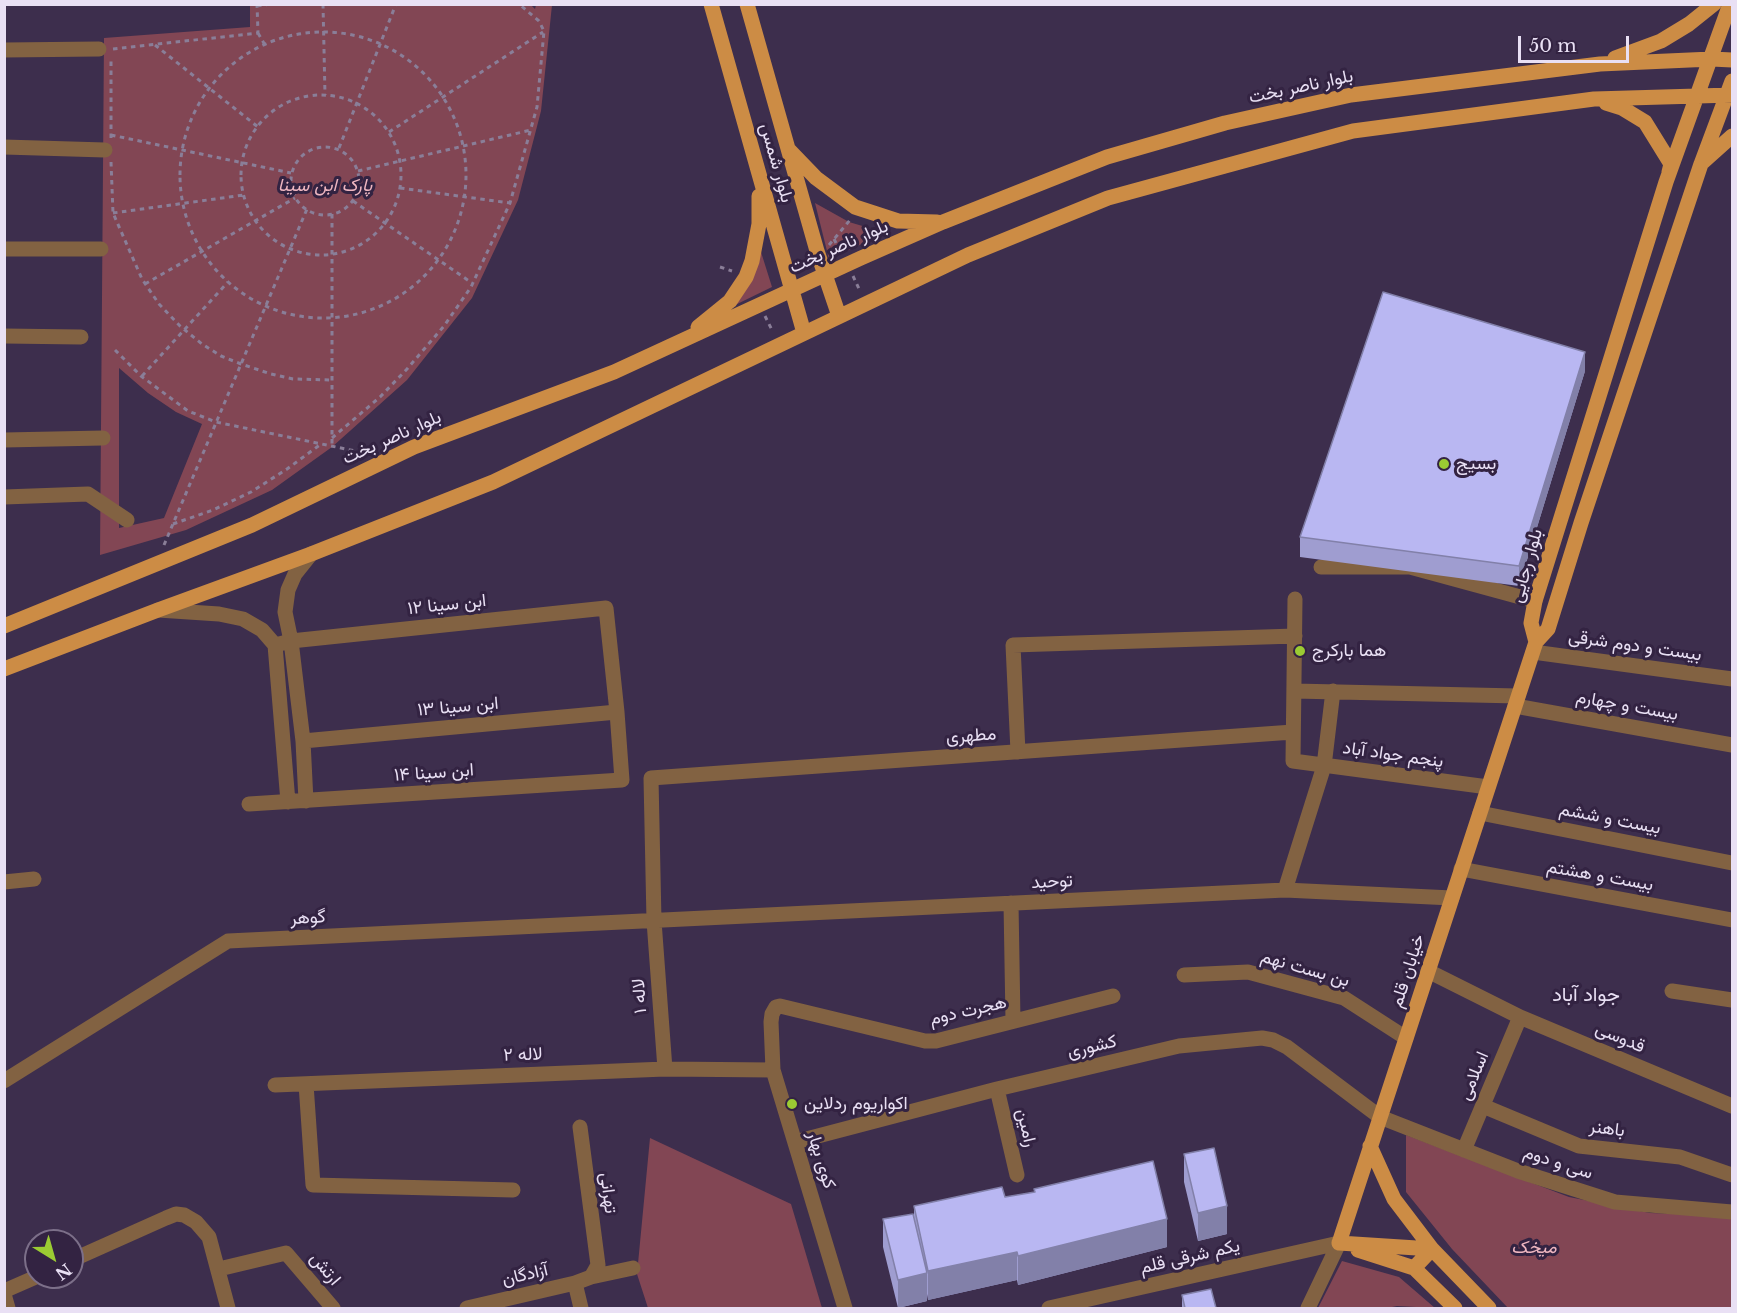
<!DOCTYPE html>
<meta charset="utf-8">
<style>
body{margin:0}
#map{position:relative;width:1737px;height:1313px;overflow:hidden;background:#3d2e4d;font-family:"Libre Baskerville",serif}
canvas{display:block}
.frame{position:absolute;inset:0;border:6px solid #e9e0f4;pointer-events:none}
.north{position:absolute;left:24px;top:1229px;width:60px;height:60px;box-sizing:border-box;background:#332342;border:2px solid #7c6f89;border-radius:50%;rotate:143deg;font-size:16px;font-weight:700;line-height:24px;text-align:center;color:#e9e0f4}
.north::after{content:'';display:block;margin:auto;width:21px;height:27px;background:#9bcb33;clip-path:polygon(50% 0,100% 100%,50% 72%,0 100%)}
.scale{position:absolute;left:1518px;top:36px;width:111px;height:27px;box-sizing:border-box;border:3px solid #e9e0f4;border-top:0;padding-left:8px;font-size:18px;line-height:21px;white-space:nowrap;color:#e9e0f4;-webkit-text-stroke:4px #332342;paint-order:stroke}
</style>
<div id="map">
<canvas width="1737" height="1313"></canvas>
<div class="frame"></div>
<div class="north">N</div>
<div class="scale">50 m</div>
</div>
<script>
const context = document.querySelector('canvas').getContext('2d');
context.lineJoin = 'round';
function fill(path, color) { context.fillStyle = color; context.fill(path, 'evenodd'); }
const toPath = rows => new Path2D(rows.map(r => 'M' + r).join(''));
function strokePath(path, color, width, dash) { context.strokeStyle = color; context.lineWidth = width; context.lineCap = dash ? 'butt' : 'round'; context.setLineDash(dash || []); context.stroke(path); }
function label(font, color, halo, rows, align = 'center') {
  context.font = font + ' "Libre Baskerville",Vazirmatn,serif'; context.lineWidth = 6; context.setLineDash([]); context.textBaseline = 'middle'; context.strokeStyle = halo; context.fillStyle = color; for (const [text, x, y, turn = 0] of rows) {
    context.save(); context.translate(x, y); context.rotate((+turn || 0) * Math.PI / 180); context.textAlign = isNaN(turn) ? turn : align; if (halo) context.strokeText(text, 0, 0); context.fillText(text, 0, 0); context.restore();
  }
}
const green = toPath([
 [530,4,535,9,536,5,552,5,541,111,518,200,472,298,407,380,332,447,272,490,186,530,100,555,104,38,250,27,250,5],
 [119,368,148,393,176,412,202,424,164,518,119,528],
 [815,203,849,222,886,233,829,259],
 [761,252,772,287,733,306],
 [1406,1135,1569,1197,1650,1213,1732,1216,1732,1308,1508,1308,1452,1249,1406,1192],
 [650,1138,791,1204,822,1308,648,1308,637,1274],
 [1342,1261,1399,1277,1435,1308,1397,1306,1387,1308,1318,1308]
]);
const path = toPath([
 [323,4,325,95],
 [257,6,271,4],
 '180 175a143 143 0 1 1 286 0a143 143 0 1 1-286 0Z',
 [258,33,265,45],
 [155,45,258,127],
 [113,49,258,33,257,4],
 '241 175a80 80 0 1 1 160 0a80 80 0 1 1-160 0Z',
 [389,132,543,32],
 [111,135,291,173],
 [111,138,111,57],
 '291 181a34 34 0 1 1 68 0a34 34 0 1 1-68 0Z',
 [339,148,396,4],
 [111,162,113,213,142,279,159,304,180,326,202,344,221,356,241,364,271,374,293,379,332,380],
 [358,171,531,130],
 [400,188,510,203],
 [353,201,472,283],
 [113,213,244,195],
 [332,214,332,446],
 [834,239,840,251],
 [829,245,850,220],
 [720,267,732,271],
 [853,276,860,291],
 [145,284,295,198],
 [765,316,773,332],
 [115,350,141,376,188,411,216,422,365,453],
 [142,376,228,282],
 [332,438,380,397,407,369,444,326,471,287,510,203,537,107,544,31,539,21,519,4],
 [173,524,213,510,251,492,287,469,321,444],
 [164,545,307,209]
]);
const minor = toPath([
 [4,50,99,49],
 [4,147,105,150],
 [4,249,101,249],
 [4,336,81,337],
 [4,440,103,438],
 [4,497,88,494,127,520],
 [1321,567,1410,567,1535,601],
 [1295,599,1293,761,1488,787],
 [158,610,219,614,243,619,262,630,275,645,288,802],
 [1533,652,1732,679],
 [1294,691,1518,696],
 [1515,706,1732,745],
 [303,741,617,712],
 [1018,752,1013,645,1295,636],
 [306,801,303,741,291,641,285,612,288,590,295,574,311,554],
 [249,804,622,780,617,712,606,608,291,641,275,645],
 [1480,813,1732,863],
 [1461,869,1732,920],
 [4,882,34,879],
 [1285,890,1324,766,1333,691],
 [1011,903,1013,1021],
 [1428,971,1520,1017,1732,1106],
 [1184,975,1248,972,1344,998,1406,1038],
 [1672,991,1732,1000],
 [665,1069,654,921,651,778,1293,732],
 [4,1081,228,941,1285,890,1452,898],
 [306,1084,313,1185,513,1190],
 [275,1085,665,1069,773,1070],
 [997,1089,1017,1175],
 [1483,1106,1579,1146,1680,1157,1732,1175],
 [795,1142,997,1089,1179,1046,1262,1038,1273,1040,1287,1047,1380,1117,1518,1171,1615,1202,1732,1212],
 [1464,1150,1520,1017],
 [72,1260,166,1218,176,1214,184,1215,196,1222,209,1237,228,1308],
 [219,1269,286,1253,333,1308],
 [591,1277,633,1268],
 [575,1283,581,1308],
 [4,1291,36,1277],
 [4,1294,8,1308],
 [467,1308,575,1283,591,1277,594,1272,598,1265,580,1127],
 [845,1308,773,1070,771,1022,772,1014,776,1007,780,1006,925,1041,936,1041,1113,996],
 [1049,1308,1339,1243],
 [1308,1308,1339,1243]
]);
const major = toPath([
 [711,4,804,333],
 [747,4,817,251,839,316],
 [1615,58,1661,41,1689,24,1714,4],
 [1606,103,1622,108,1645,122,1671,164,1669,172],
 [789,150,816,178,855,207,898,221,937,222],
 [1703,162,1732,136],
 [698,327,730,301,746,277,752,261,759,224,759,196],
 [4,626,252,525,414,447,614,372,861,258,943,222,1107,157,1225,123,1351,95,1600,64,1712,59,1732,60],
 [1536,642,1531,623,1535,601,1666,182,1730,4],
 [4,669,158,610,311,554,493,482,968,255,1108,198,1353,131,1594,99,1732,95],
 [1370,1146,1394,1199,1432,1249,1414,1268],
 [1339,1243,1536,642,1548,629,1581,523,1701,164,1732,81],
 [1339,1243,1432,1249,1489,1308],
 [1358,1250,1414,1268,1455,1308]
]);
const wall = toPath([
 [1585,371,1519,586,1300,557,1300,537],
 [1184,1154,1227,1234,1198,1241,1184,1182],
 [1034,1189,1167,1247,1018,1285,1017,1280,928,1300,927,1294,927,1301,898,1308,883,1247,883,1219,914,1218,914,1206,1005,1197,1034,1192],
 [1182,1295,1216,1308,1182,1308]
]);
const shadedWall = toPath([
 [1585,352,1585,371,1519,586,1519,566],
 [1227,1206,1227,1234,1198,1241,1198,1213],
 [1167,1219,1167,1247,1018,1285,1018,1256],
 [1017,1252,1017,1280,928,1300,928,1271],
 [927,1273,927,1301,898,1308,898,1280]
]);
const building = toPath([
 [1383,292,1585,352,1519,566,1300,537,1383,292],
 [1214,1148,1227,1206,1198,1213,1184,1154,1214,1148],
 [1153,1161,1167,1219,1018,1256,1017,1252,928,1271,914,1206,1002,1187,1005,1197,1035,1192,1034,1189,1153,1161],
 [913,1214,927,1273,898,1280,883,1219,913,1214],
 [1211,1289,1216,1308,1185,1308,1182,1295,1211,1289]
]);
const markers = [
 [1444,464,6,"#9bcb33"],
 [1300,651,6,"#9bcb33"],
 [792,1104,6,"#9bcb33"]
];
const streetNames = [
 ["بلوار ناصر بخت",1301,87,-12],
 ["بلوار شمس",776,163,74],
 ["بلوار ناصر بخت",839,247,-24],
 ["بلوار ناصر بخت",392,438,-24],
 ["بلوار رجایی",1527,566,-74],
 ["ابن سینا ۱۲",447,605,-6],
 ["بیست و دوم شرقی",1635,646,8],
 ["بیست و چهارم",1627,706,10],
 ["ابن سینا ۱۳",458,707,-5],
 ["مطهری",971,736,-4],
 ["پنجم جواد آباد",1393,755,8],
 ["ابن سینا ۱۴",434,773,-4],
 ["بیست و ششم",1610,819,11],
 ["بیست و هشتم",1600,876,10],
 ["توحید",1052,882,-3],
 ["گوهر",308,918,-3],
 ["بن بست نهم",1305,969,16],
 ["خیابان قلم",1408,971,-72],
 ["لاله ۱",640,996,-94],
 ["هجرت دوم",968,1011,-13],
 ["قدوسی",1620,1038,23],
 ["کشوری",1092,1047,-13],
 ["لاله ۲",523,1055,-2],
 ["اسلامی",1474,1076,-67],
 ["رامین",1026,1128,77],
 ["باهنر",1607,1129,7],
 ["کوی بهار",821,1160,73],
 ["سی و دوم",1558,1163,18],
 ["تهرانی",608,1193,83],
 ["یکم شرقی قلم",1190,1257,-13],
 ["ارتش",325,1269,50],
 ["آزادگان",525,1275,-13]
];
const parkNames = [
 ["پارک ابن سینا",325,186],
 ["میخک",1534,1248]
];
const poiNames = [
 ["بسیج",1456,464],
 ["هما بارکرج",1312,651],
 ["اکواریوم ردلاین",804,1104]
];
const neighbourhoodNames = [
 ["جواد آباد",1586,995]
];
fill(green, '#824654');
strokePath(path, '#8a7e98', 3, [4.5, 4.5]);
strokePath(minor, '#826242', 15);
strokePath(major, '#cc8c45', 15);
fill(wall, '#9f9dd0');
fill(shadedWall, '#8280a9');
fill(building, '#b9b7f2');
strokePath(building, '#8280a9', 1.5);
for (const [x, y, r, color] of markers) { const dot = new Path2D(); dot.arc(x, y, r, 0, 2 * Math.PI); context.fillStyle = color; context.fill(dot); strokePath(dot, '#332342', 2); }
label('18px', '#e9e0f4', '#332342', streetNames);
label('italic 18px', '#eeb6c0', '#332342', parkNames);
label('18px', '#e9e0f4', '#332342', poiNames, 'left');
label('20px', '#e9e0f4', '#332342', neighbourhoodNames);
</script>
